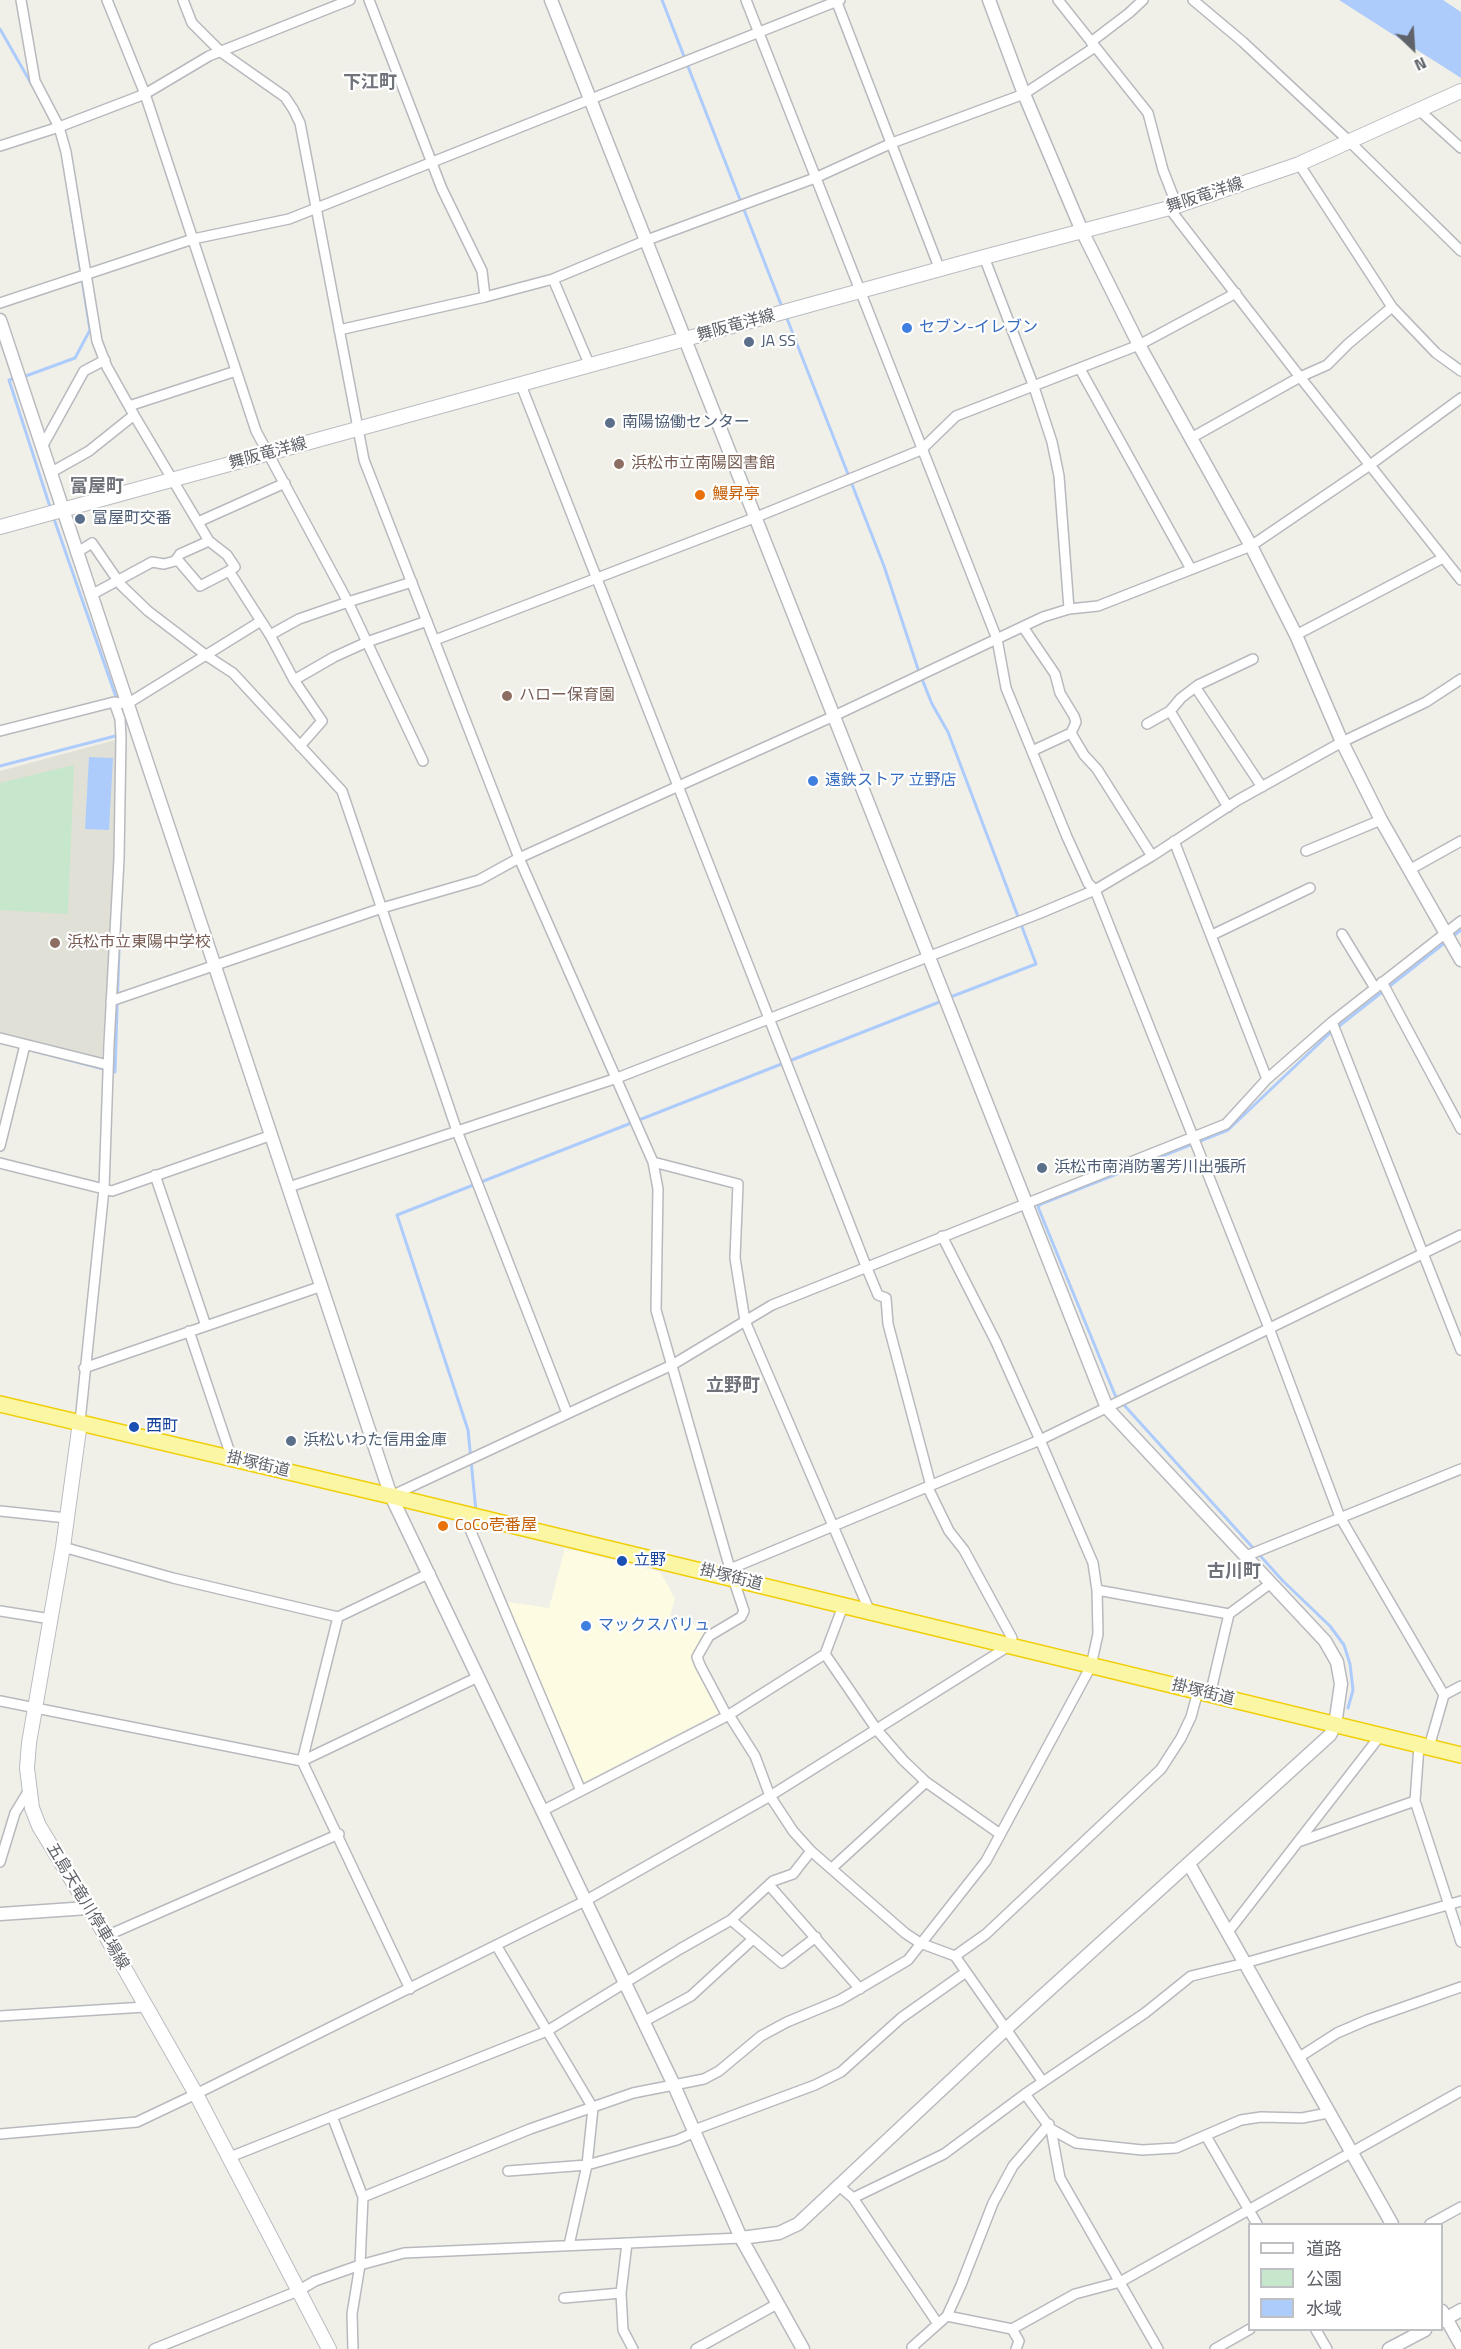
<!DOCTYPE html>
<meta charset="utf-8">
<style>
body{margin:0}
#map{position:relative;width:1461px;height:2349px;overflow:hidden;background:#f1f0e8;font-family:"Titillium Web","Noto Sans JP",sans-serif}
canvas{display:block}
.legend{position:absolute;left:1248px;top:2223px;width:195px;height:108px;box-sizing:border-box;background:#fff;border:2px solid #bfc0c3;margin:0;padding:8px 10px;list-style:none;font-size:18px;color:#5f6268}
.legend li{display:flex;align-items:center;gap:12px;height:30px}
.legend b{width:30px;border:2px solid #bfc0c3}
.north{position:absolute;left:1383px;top:18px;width:60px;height:60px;-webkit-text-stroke:4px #fff;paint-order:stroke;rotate:155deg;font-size:16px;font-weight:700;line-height:24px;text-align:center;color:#5f6268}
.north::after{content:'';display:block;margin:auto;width:21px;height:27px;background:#5f6268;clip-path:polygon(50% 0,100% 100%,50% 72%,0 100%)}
</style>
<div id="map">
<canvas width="1461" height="2349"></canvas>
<ul class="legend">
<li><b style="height:8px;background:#fff"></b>道路</li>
<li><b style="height:16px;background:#c6e7cb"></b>公園</li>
<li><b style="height:16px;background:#adccfc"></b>水域</li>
</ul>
<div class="north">N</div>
</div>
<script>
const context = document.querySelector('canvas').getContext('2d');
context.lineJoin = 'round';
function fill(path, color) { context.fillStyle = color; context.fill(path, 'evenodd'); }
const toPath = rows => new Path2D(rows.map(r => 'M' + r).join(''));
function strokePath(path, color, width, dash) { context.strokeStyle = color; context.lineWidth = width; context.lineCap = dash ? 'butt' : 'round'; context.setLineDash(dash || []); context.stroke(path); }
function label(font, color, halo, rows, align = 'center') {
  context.font = font + ' "Titillium Web","Noto Sans JP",sans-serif'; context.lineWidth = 4.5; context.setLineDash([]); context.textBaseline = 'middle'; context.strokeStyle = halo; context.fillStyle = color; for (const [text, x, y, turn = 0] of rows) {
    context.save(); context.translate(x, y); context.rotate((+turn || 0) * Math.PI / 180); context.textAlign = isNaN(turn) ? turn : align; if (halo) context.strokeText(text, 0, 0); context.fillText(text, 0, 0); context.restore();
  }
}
const commercial = toPath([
 [565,1548,660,1572,675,1598,670,1616,707,1629,699,1640,695,1659,720,1712,584,1782,534,1675,519,1638,508,1602,549,1608]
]);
const education = toPath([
 [115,740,117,783,115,851,102,1059,0,1034,0,771]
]);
const green = toPath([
 [74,765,68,914,0,910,0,783]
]);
const water = toPath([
 [1339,0,1443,0,1461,12,1461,78],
 [89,757,113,758,109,830,85,829]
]);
const stream = toPath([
 [662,0,782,307],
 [0,29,32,85],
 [786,316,884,566,918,669,932,704,948,732,1036,964,948,998],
 [23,377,75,358,90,330,67,183],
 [16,378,9,380,51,510],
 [53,516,117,700],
 [0,766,119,735],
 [1452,937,1461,930],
 [34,1051,115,1072,120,919],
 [476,1511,468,1430,397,1215,942,1001],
 [1348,1708,1353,1690,1350,1664,1344,1645,1330,1626,1283,1581,1115,1395,1038,1207,1041,1204,1228,1130,1329,1034,1447,941]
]);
const minor = toPath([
 [21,0,35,81,59,127,66,152,97,341,107,367,134,415,209,541,227,555,235,567,229,571,270,635,294,680,322,721,300,746],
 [107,0,145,94,256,431,348,602,299,619,270,635],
 [183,0,192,23,221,52,285,97,293,109,300,123,364,460,519,858,653,1162,658,1189,656,1310,730,1569,744,1611,741,1617,709,1636,697,1657,700,1665,727,1716],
 [369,0,442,189,482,271,485,297],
 [746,0,997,639,1006,688,1067,837,1088,883,1095,890,1269,1328,1340,1517,1444,1695,1429,1747],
 [836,0,940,270],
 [1058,0,1148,113,1163,170,1177,206],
 [1193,0,1243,42,1350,142,1461,251],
 [1091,42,1129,13,1143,0],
 [1419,110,1461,148],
 [0,146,59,127,145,94,209,56,350,0],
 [1299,164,1392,307,1436,353,1461,371],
 [1169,208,1300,377,1461,580],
 [984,257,1034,387,1052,442,1059,476,1069,609],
 [553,279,590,366],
 [0,303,193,239,289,219,840,0],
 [339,330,485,297,553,279,647,240,815,178,892,143,1024,94,1095,47],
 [1080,369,1191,569],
 [521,385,866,1266,878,1295,886,1298,888,1324,931,1486],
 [129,406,236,371],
 [1191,438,1300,377,1327,365,1348,344,1392,307],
 [42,447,84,371,105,360],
 [50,473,89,451,134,415],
 [198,522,285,483],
 [76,553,92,543,121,585,148,611,207,656,233,673,342,791,457,1131,567,1413],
 [177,559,200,586,229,571],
 [412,582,348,602,423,761],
 [91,595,152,562,164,564,175,561,180,554,209,541],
 [1023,627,1055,674,1060,693,1074,716,1076,722,1071,733,1084,755,1097,769,1152,856],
 [1296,635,1443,558],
 [435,640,754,518,921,450,956,416,1139,345,1236,293],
 [294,680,334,657,367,642,427,621],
 [1196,688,1262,787],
 [1170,711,1228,807],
 [1147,724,1170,711,1181,698,1198,685,1253,659],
 [0,731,114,702,127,704,261,621],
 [1032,751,1071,733],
 [1174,841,1267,1079],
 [1306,851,1381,820],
 [1409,870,1461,841],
 [1342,934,1375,988],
 [1212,935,1310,888],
 [1382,982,1461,1129],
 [111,1001,382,908,479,880,519,858,834,716,1043,617,1069,609,1098,606,1251,546,1370,465,1461,398],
 [1332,1022,1461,1350],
 [0,1038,108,1065],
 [0,1146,25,1045],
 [653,1162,738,1184,735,1258,745,1321,870,1612],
 [0,1163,112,1191,272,1135],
 [289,1187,617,1078,1038,914,1095,890,1152,856,1238,800,1342,742,1426,702,1461,679],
 [206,1326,322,1286],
 [189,1331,229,1450,227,1458],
 [84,1368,206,1326,155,1175],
 [80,1422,104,1189,109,1044,119,859,121,737,120,719,114,702],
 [391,1496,672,1365,772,1305,1226,1124,1267,1079,1332,1022,1461,921],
 [0,1511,67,1518],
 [471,1516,469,1527,581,1791],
 [63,1547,173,1578,338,1617,430,1573],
 [1246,1556,1461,1469],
 [730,1569,1040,1440,1461,1235],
 [1097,1590,1229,1614],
 [0,1611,51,1619],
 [338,1617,302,1761,410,1989],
 [825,1654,877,1730,903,1760,926,1782,1000,1834],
 [1210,1695,1229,1614,1271,1583],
 [1444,1695,1461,1686],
 [0,1701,302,1761,478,1677],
 [729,1715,755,1756,770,1796,793,1831,811,1851,905,1933,920,1943,955,1956,1043,2082],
 [1419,1746,1415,1801,1461,1942],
 [542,1811,727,1716,825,1654,843,1606],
 [1298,1842,1415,1801],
 [0,1862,15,1813,29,1790],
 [832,1868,926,1782],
 [769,1885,860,1989],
 [731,1920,782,1963,816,1937],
 [1228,1932,1380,1736],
 [106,1936,339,1834],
 [496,1945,593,2108,587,2165,569,2245],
 [955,1956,986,1934,1161,1769,1181,1738,1191,1717,1198,1691],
 [0,2016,145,2007],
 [643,2022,691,1996,753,1939],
 [1298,2058,1337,2033,1367,2020,1461,1987],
 [1025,2094,1051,2129,1060,2178,1158,2349],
 [332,2116,363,2197,360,2265,352,2314,353,2349],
 [1051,2129,1076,2143,1142,2150,1176,2148,1241,2120,1261,2117,1302,2118,1328,2113],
 [694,2130,815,2085,841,2072,901,2018,966,1972],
 [0,2134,137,2122,196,2094,585,1901,770,1796,1009,1646,1012,1638,964,1550,949,1531,928,1488],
 [1206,2136,1257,2224],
 [230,2157,547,2031,680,1949,731,1920,773,1881,793,1874,811,1851],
 [508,2171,587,2165,677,2140,695,2132],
 [838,2185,853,2198,938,2324],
 [363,2197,530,2129,633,2093,704,2079,719,2071,761,2036,787,2022,840,2000,908,1960,986,1861,1091,1666,1098,1634,1097,1590,1093,1563,1040,1440,996,1342,942,1236],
 [853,2198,944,2154,1025,2094,1145,2013,1191,1976,1245,1963,1461,1901],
 [1430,2224,1461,2207],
 [627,2243,621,2293,623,2330,633,2349],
 [564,2298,621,2293],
 [947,2316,1012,2329,1075,2294,1120,2282,1461,2091],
 [1012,2329,1019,2341,1016,2349],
 [1316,2330,1327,2349],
 [154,2349,298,2291,315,2281,360,2265,404,2253,741,2238],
 [696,2349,777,2304],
 [914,2349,912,2347,947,2316,961,2285,993,2203,1013,2166,1049,2124],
 [1215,2349,1250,2329]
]);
const tertiary = toPath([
 [551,0,1107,1408,1325,1641,1337,1662,1341,1684,1335,1725,1330,1735,1006,2029,798,2224,779,2233,741,2238],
 [989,0,1024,94,1082,231,1139,345,1251,546,1296,635,1342,742,1381,820,1461,960],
 [0,320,391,1496,673,2083,741,2238,803,2349],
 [1189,1864,1392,2224],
 [0,1914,88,1908],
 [1442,2311,1461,2345],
 [1442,2321,1461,2310],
 [1389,2349,1425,2330]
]);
const secondary = toPath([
 [0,527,984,257,1177,206,1299,164,1461,91],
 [80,1422,63,1547,29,1743,27,1768,32,1808,39,1826,106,1936,196,2094,329,2349]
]);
const trunk = toPath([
 [0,1404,391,1496,1461,1755]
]);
const markers = [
 [907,328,6,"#3f7fe0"],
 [749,342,6,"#5c6f8a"],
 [610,423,6,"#5c6f8a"],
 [619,464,6,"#8d6e63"],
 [700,495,6,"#e8710a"],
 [80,519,6,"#5c6f8a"],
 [507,696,6,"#8d6e63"],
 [813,781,6,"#3f7fe0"],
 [55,943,6,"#8d6e63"],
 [1042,1168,6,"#5c6f8a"],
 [134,1427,6,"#1a4fb4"],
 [291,1441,6,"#5c6f8a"],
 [443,1526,6,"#e8710a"],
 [622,1561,6,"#1a4fb4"],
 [586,1626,6,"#3f7fe0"]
];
const streetNames = [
 ["舞阪竜洋線",1205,196,-18],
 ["舞阪竜洋線",736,326,-15],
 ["舞阪竜洋線",268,454,-15],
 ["掛塚街道",258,1465,13],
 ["掛塚街道",731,1578,14],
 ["掛塚街道",1203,1693,14],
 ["五島天竜川停車場線",87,1907,59]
];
const shopNames = [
 ["セブン-イレブン",919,328],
 ["遠鉄ストア 立野店",825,781],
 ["マックスバリュ",598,1626]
];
const serviceNames = [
 ["JA SS",761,342],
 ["南陽協働センター",622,423],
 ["富屋町交番",92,519],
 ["浜松市南消防署芳川出張所",1054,1168],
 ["浜松いわた信用金庫",303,1441]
];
const educationNames = [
 ["浜松市立南陽図書館",631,464],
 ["ハロー保育園",519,696],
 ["浜松市立東陽中学校",67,943]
];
const foodNames = [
 ["鰻昇亭",712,495],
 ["CoCo壱番屋",455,1526]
];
const transitNames = [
 ["西町",146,1427],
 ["立野",634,1561]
];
const neighbourhoodNames = [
 ["下江町",370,84],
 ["富屋町",97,488],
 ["立野町",733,1387],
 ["古川町",1234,1573]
];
fill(commercial, '#fdfbe1');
fill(education, '#e0e0d6');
fill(green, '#c6e7cb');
fill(water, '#adccfc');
strokePath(stream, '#adccfc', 3);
strokePath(minor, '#b8b9be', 12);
strokePath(tertiary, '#b8b9be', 15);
strokePath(secondary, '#b9bbc1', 16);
strokePath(trunk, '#f0ce09', 18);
strokePath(minor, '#fff', 9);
strokePath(tertiary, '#fff', 12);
strokePath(secondary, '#fff', 14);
strokePath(trunk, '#faf6a4', 15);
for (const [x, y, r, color] of markers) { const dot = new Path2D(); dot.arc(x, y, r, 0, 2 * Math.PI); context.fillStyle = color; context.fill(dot); strokePath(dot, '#fff', 2); }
label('16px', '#5f6268', '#fff', streetNames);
label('16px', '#366cbe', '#fff', shopNames, 'left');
label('16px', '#4e5e75', '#fff', serviceNames, 'left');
label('16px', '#785e54', '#fff', educationNames, 'left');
label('16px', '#c56008', '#fff', foodNames, 'left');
label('16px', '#164399', '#fff', transitNames, 'left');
label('bold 18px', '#70737a', '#fff', neighbourhoodNames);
</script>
